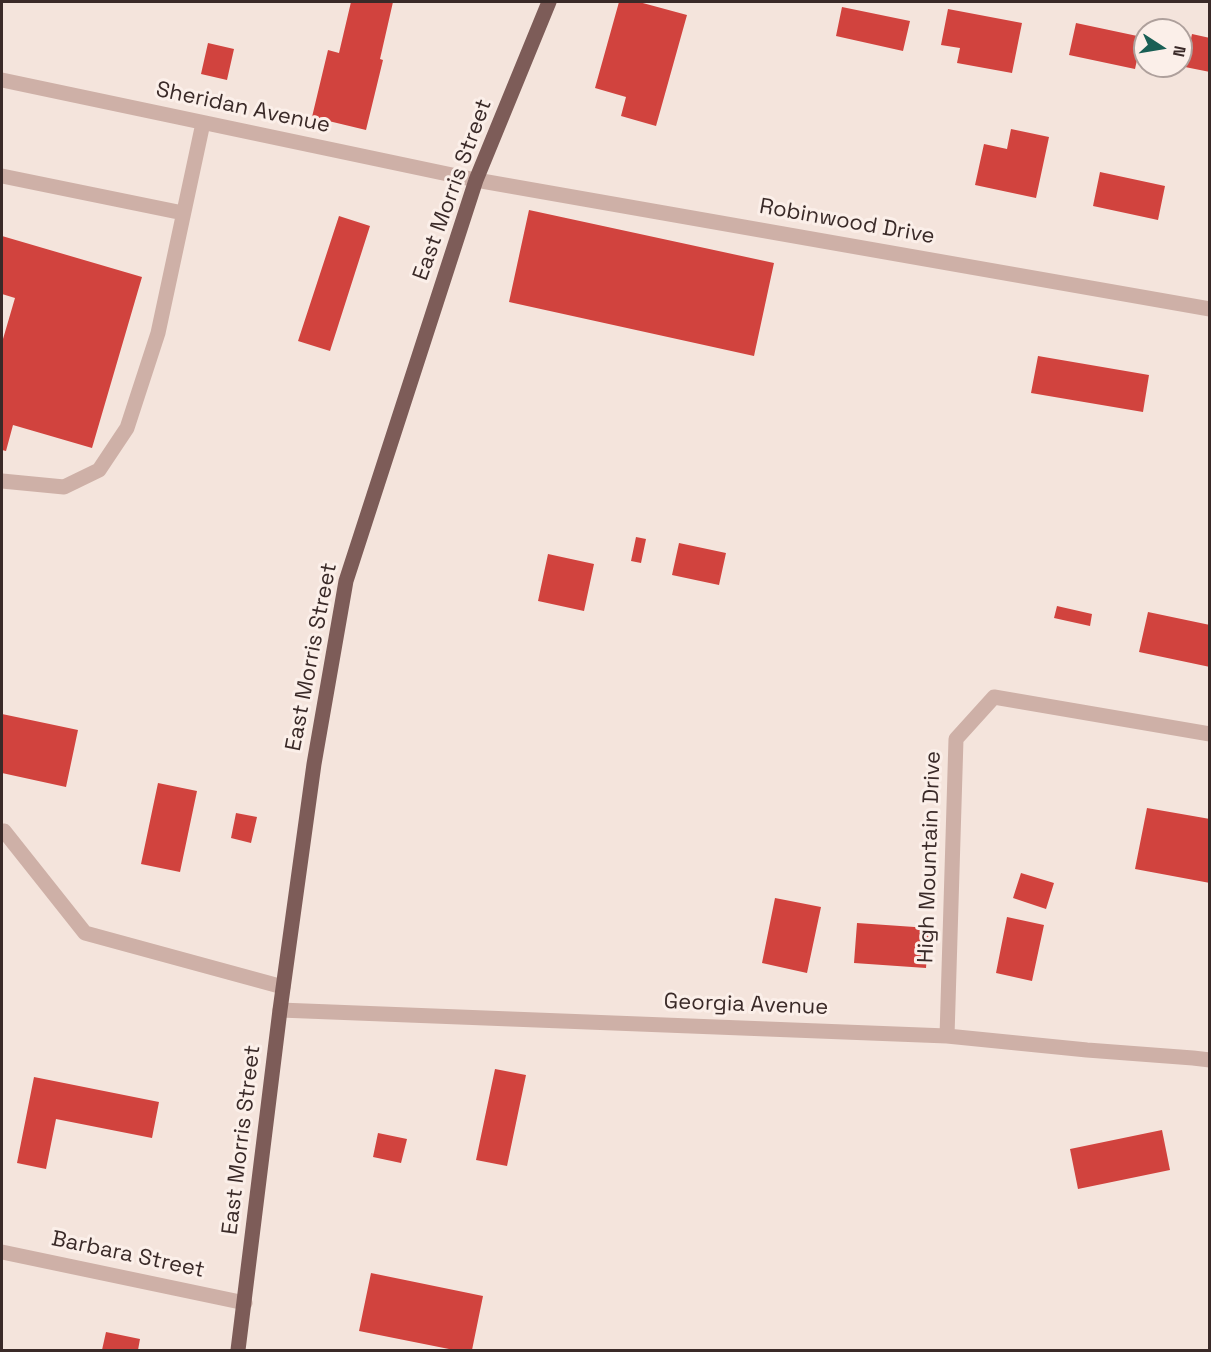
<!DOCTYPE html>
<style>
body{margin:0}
#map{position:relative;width:1211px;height:1352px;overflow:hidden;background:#f4e4dc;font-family:"Space Grotesk",sans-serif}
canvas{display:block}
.frame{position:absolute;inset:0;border:3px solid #3a2a28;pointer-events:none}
.north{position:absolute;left:1133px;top:18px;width:60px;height:60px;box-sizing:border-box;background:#fbefe9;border:2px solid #aea09c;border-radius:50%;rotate:102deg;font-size:16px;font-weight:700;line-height:24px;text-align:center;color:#3a2a28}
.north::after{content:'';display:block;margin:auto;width:21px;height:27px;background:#195f55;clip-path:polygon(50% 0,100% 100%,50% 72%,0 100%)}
</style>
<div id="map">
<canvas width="1211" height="1352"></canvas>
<div class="frame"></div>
<div class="north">N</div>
</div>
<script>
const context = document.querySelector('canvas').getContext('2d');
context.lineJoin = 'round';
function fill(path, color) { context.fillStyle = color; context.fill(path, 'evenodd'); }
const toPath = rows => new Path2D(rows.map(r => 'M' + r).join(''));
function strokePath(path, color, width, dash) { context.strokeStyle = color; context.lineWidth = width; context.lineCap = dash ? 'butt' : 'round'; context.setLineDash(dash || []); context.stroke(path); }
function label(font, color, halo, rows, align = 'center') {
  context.font = font + ' "Space Grotesk",sans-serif'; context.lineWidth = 6; context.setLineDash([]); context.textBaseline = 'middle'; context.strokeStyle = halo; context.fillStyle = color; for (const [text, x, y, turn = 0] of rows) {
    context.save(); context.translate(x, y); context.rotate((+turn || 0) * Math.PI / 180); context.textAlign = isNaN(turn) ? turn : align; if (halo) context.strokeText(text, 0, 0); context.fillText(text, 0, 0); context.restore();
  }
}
const building = toPath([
 [351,2,393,2,380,59,383,60,366,130,312,117,328,50,339,53],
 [619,2,639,2,687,15,656,126,621,116,626,97,595,88],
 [842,7,910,21,903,51,836,36],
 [948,9,1022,23,1012,73,957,63,960,48,941,45],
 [1076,23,1142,37,1135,69,1069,55],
 [1192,34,1210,38,1210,72,1185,67],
 [208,43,234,49,227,80,201,74],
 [1011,129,1049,137,1036,198,975,185,984,144,1007,149],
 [1100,172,1165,186,1158,220,1093,206],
 [529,210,774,263,754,356,509,302],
 [339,216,370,226,330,351,298,341],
 [2,236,142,277,92,448,13,425,6,451,2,450,2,339,3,339,15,298,2,294],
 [1038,356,1149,375,1143,412,1031,393],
 [636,537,646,539,641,563,631,561],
 [679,543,726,553,719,585,672,575],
 [548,554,594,564,584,611,538,601],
 [1057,606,1092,614,1090,626,1054,618],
 [1148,612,1210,625,1210,667,1139,652],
 [2,714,78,730,66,787,2,773],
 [158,783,197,791,180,872,141,864],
 [1147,808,1210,819,1210,883,1135,869],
 [236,813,257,817,251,843,231,838],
 [1021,873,1054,883,1046,909,1013,898],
 [775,898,821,907,807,973,762,963],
 [1007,917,1044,925,1032,981,996,973],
 [857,923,929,928,926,968,854,963],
 [495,1069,526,1075,507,1166,476,1160],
 [34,1077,159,1102,152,1138,56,1119,46,1169,17,1163],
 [1162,1130,1170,1170,1078,1189,1070,1149],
 [378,1133,407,1139,401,1163,373,1157],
 [371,1273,483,1296,472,1350,454,1350,359,1331],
 [106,1332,140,1339,138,1350,102,1350]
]);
const minor = toPath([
 [2,80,476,180,1210,309],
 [2,176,183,213],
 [2,481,64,487,99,470,127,428,158,333,203,123],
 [4,831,85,933,283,987],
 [280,1010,947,1036,1087,1050,1193,1058,1210,1060],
 [947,1036,956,739,994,697,1210,734],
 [2,1252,245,1303]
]);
const major = toPath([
 [238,1350,280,1010,314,764,346,581,476,180,549,2]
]);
const streetNames = [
 ["Sheridan Avenue",243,108,12],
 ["East Morris Street",453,190,-70],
 ["Robinwood Drive",847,222,10],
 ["East Morris Street",312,657,-79],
 ["High Mountain Drive",930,857,-88],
 ["Georgia Avenue",746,1005,2],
 ["East Morris Street",242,1140,-83],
 ["Barbara Street",128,1255,12]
];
fill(building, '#d1433e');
strokePath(minor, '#ceb0a7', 15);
strokePath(major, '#7d5c58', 15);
label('22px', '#3a2a28', '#fbefe9', streetNames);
</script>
